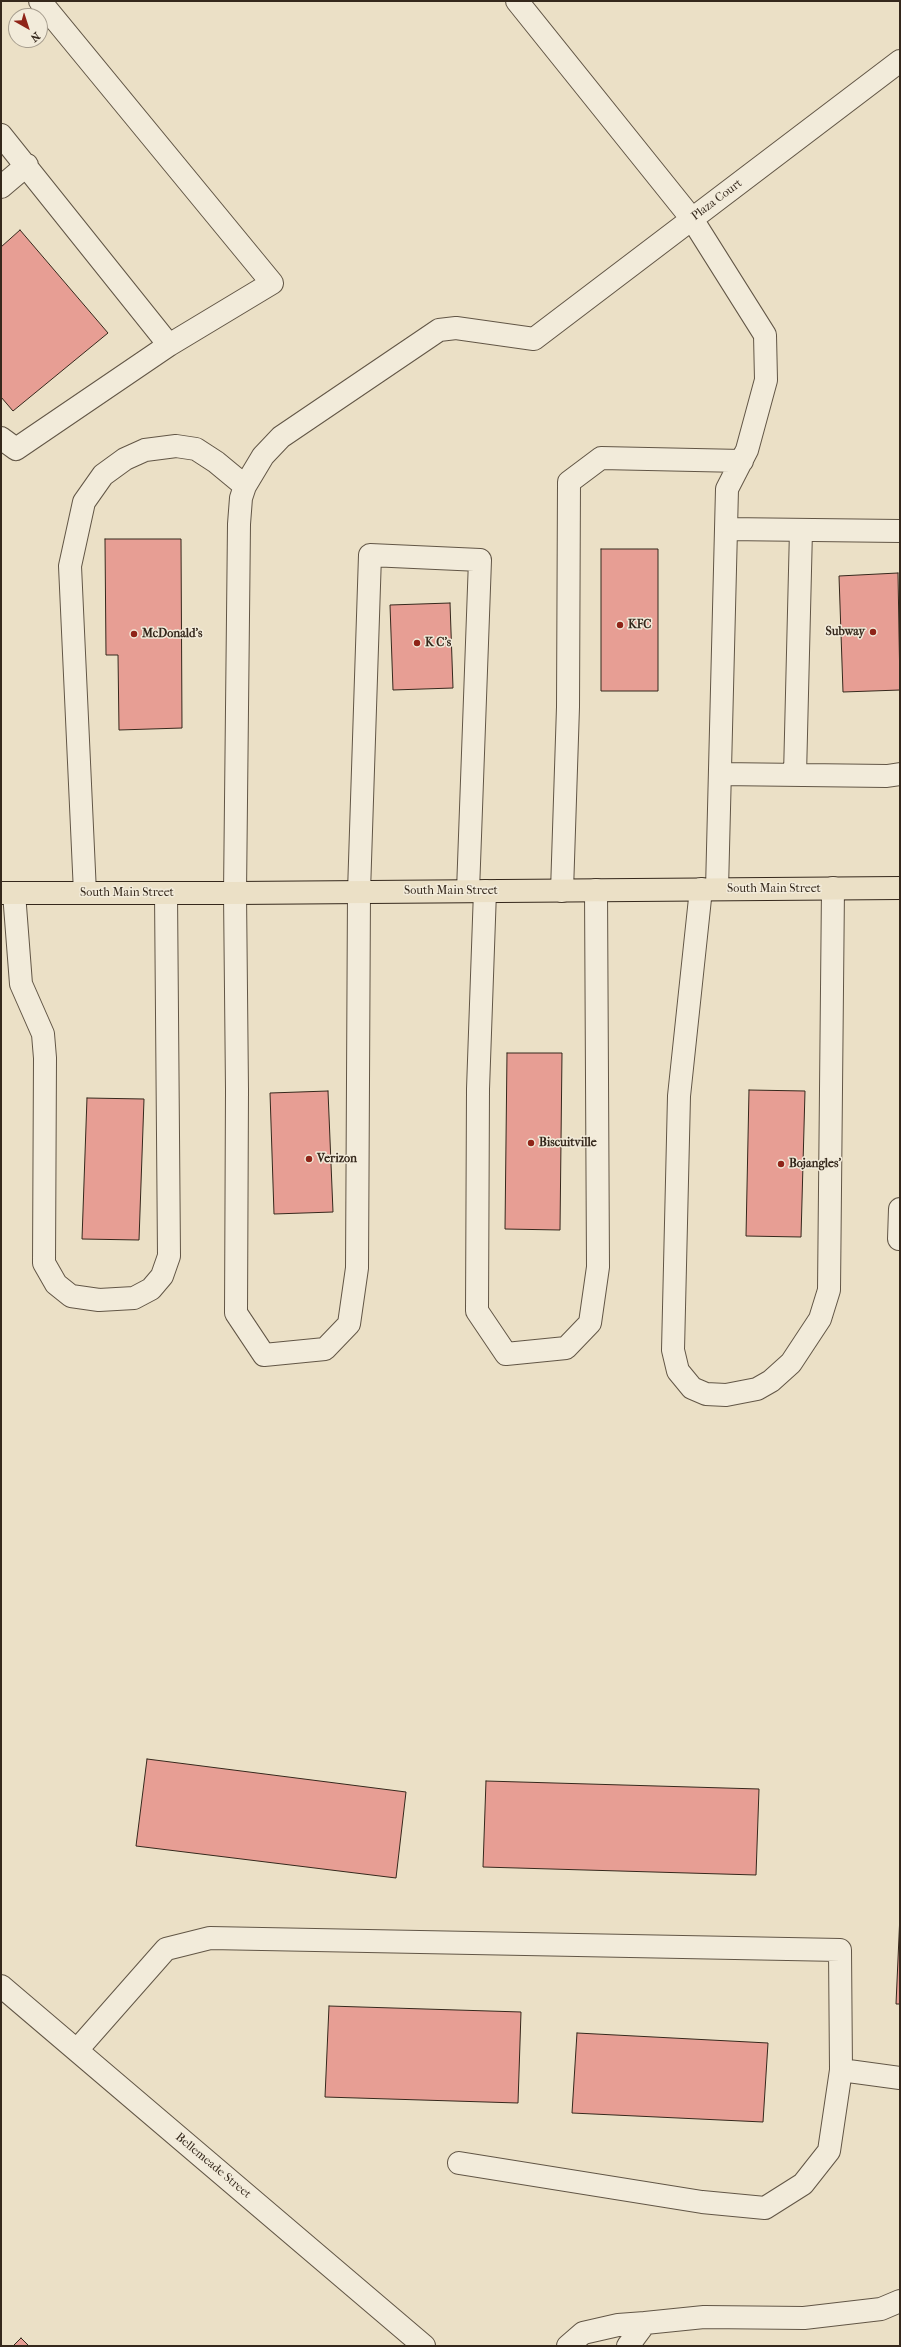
<!DOCTYPE html>
<style>
body{margin:0}
#map{position:relative;width:901px;height:2347px;overflow:hidden;background:#ebe0c6;font-family:"IM FELL French Canon",serif}
canvas{display:block}
.frame{position:absolute;inset:0;border:2px solid #35281c;pointer-events:none}
.north{position:absolute;left:8px;top:8px;width:40px;height:40px;box-sizing:border-box;background:#f2ebda;border:1px solid #a69d8e;border-radius:50%;rotate:141deg;font-size:11px;font-weight:700;line-height:16px;text-align:center;color:#35281c}
.north::after{content:'';display:block;margin:auto;width:14px;height:18px;background:#8f2418;clip-path:polygon(50% 0,100% 100%,50% 72%,0 100%)}
</style>
<div id="map">
<canvas width="901" height="2347"></canvas>
<div class="frame"></div>
<div class="north">N</div>
</div>
<script>
const context = document.querySelector('canvas').getContext('2d');
context.lineJoin = 'round';
function fill(path, color) { context.fillStyle = color; context.fill(path, 'evenodd'); }
const toPath = rows => new Path2D(rows.map(r => 'M' + r).join(''));
function strokePath(path, color, width, dash) { context.strokeStyle = color; context.lineWidth = width; context.lineCap = dash ? 'butt' : 'round'; context.setLineDash(dash || []); context.stroke(path); }
function label(font, color, halo, rows, align = 'center') {
  context.font = font + ' "IM FELL French Canon",serif'; context.lineWidth = 3; context.setLineDash([]); context.textBaseline = 'middle'; context.strokeStyle = halo; context.fillStyle = color; for (const [text, x, y, turn = 0] of rows) {
    context.save(); context.translate(x, y); context.rotate((+turn || 0) * Math.PI / 180); context.textAlign = isNaN(turn) ? turn : align; if (halo) context.strokeText(text, 0, 0); context.fillText(text, 0, 0); context.restore();
  }
}
const building = toPath([
 [20,230,108,333,13,411,1,397,1,247,20,230],
 [105,539,181,539,182,728,119,730,118,655,106,655,105,539],
 [601,549,658,549,658,691,601,691,601,549],
 [898,573,900,690,843,692,839,576,898,573],
 [450,603,453,688,393,690,390,605,450,603],
 [507,1053,562,1053,560,1230,505,1229,507,1053],
 [749,1090,805,1091,801,1237,746,1236,749,1090],
 [328,1091,333,1212,274,1214,270,1093,328,1091],
 [87,1098,144,1099,139,1240,82,1239,87,1098],
 [147,1759,406,1792,396,1878,136,1846,147,1759],
 [486,1781,759,1789,756,1875,483,1867,486,1781],
 [900,1914,900,2004,896,2004,900,1914],
 [329,2006,521,2012,518,2103,325,2097,329,2006],
 [577,2033,768,2043,763,2122,572,2113,577,2033],
 [21,2338,29,2346,13,2346,21,2338]
]);
const minor = toPath([
 [40,1,272,283,169,345],
 [517,1,692,219,765,335,766,380,747,450,727,489,717,889],
 [1,135,169,345,16,449,1,438],
 [1,187,27,165],
 [726,529,900,531],
 [720,774,887,776,900,774],
 [795,775,801,530],
 [701,889,679,1096,673,1350,678,1371,692,1388,706,1394,726,1395,757,1389,771,1381,791,1363,820,1319,829,1290,833,888],
 [468,891,480,560,370,555,359,892,357,1268,349,1324,325,1349,264,1355,236,1313,237,1090,235,893,239,524,241,498,245,486,263,456,281,437,439,330,456,328,534,339,900,61],
 [485,891,478,1089,477,1311,506,1354,566,1348,590,1323,598,1267,596,890],
 [562,891,568,707,569,482,601,458,742,461],
 [14,893,21,984,43,1034,45,1058,44,1263,56,1284,71,1296,99,1300,134,1298,151,1289,162,1276,169,1256,166,893],
 [85,893,70,566,84,502,103,475,125,459,145,450,176,446,196,449,216,462,245,486],
 [899,1239,900,1209],
 [1,1986,424,2346],
 [77,2050,166,1949,210,1938,840,1950,841,2070,829,2151,803,2184,765,2208,702,2202,459,2163],
 [841,2070,900,2078],
 [645,2323,704,2317,804,2318,881,2309,900,2301],
 [568,2346,583,2333,618,2325,645,2323,628,2346]
]);
const major = toPath([
 [1,893,235,893,900,888]
]);
const markers = [
 [620,625,4,"#8f2418"],
 [873,632,4,"#8f2418"],
 [134,634,4,"#8f2418"],
 [417,643,4,"#8f2418"],
 [531,1143,4,"#8f2418"],
 [309,1159,4,"#8f2418"],
 [781,1164,4,"#8f2418"]
];
const streetNames = [
 ["Plaza Court",717,200,-37],
 ["South Main Street",774,889],
 ["South Main Street",451,891],
 ["South Main Street",127,893],
 ["Bellemeade Street",213,2166,40]
];
const poiNames = [
 ["KFC",628,625],
 ["Subway",865,632,"right"],
 ["McDonald's",142,634],
 ["K C's",425,643],
 ["Biscuitville",539,1143],
 ["Verizon",317,1159],
 ["Bojangles'",789,1164]
];
fill(building, '#e79e94');
strokePath(building, '#35281c', 1);
strokePath(minor, '#625646', 24);
strokePath(major, '#35281c', 24);
strokePath(minor, '#f2ebda', 22);
strokePath(major, '#ebe0c6', 22);
for (const [x, y, r, color] of markers) { const dot = new Path2D(); dot.arc(x, y, r, 0, 2 * Math.PI); context.fillStyle = color; context.fill(dot); strokePath(dot, '#f2ebda', 1.5); }
label('12px', '#35281c', '#f2ebda', streetNames);
label('bold 12px', '#35281c', '#f2ebda', poiNames, 'left');
</script>
